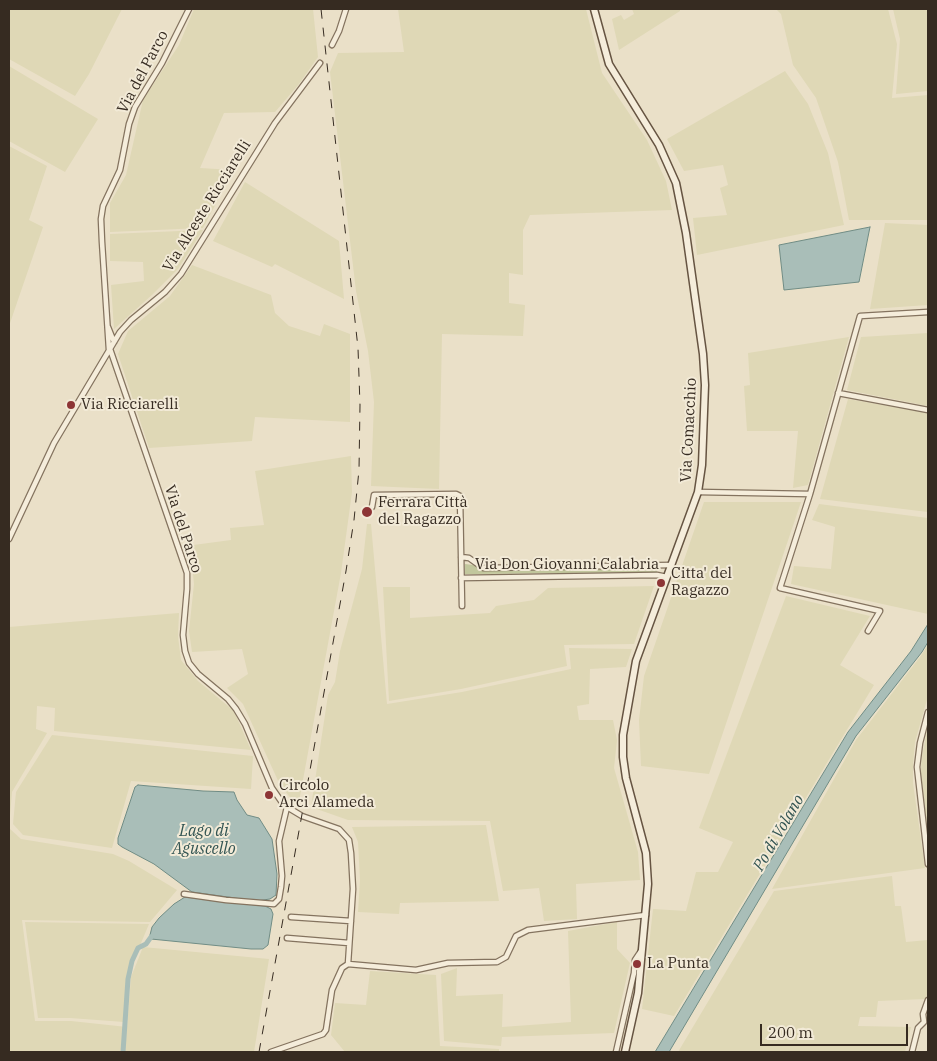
<!DOCTYPE html>
<meta charset="utf-8">
<style>
body{margin:0}
#map{position:relative;width:937px;height:1061px;overflow:hidden;background:#eae0c8;font-family:"IBM Plex Serif",serif}
canvas{display:block}
.frame{position:absolute;inset:0;border:10px solid #362b21;pointer-events:none}
.scale{position:absolute;left:760px;top:1024px;width:148px;height:22px;box-sizing:border-box;border:2px solid #362b21;border-top:0;padding-left:6px;font-size:15px;line-height:18px;white-space:nowrap;color:#362b21;-webkit-text-stroke:4px #f2ead7;paint-order:stroke}
</style>
<div id="map">
<canvas width="937" height="1061"></canvas>
<div class="frame"></div>
<div class="scale">200 m</div>
</div>
<script>
const context = document.querySelector('canvas').getContext('2d');
context.lineJoin = 'round';
function fill(path, color) { context.fillStyle = color; context.fill(path, 'evenodd'); }
const toPath = rows => new Path2D(rows.map(r => 'M' + r).join(''));
function strokePath(path, color, width, dash) { context.strokeStyle = color; context.lineWidth = width; context.lineCap = dash ? 'butt' : 'round'; context.setLineDash(dash || []); context.stroke(path); }
function label(font, color, halo, rows, align = 'center') {
  context.font = font + ' "IBM Plex Serif",serif'; context.lineWidth = 4; context.setLineDash([]); context.textBaseline = 'middle'; context.strokeStyle = halo; context.fillStyle = color; for (const [text, x, y, turn = 0] of rows) {
    context.save(); context.translate(x, y); context.rotate((+turn || 0) * Math.PI / 180); context.textAlign = isNaN(turn) ? turn : align; if (halo) context.strokeText(text, 0, 0); context.fillText(text, 0, 0); context.restore();
  }
}
const farmland = toPath([
 [9,9,122,9,89,74,75,96,9,59],
 [194,9,313,9,318,57,299,84,275,112,224,113,200,168,234,170,203,228,110,232,110,203,126,175,143,100,179,45],
 [398,9,586,9,602,73,647,140,666,181,672,210,530,215,523,230,523,275,509,273,509,303,525,305,523,336,442,334,439,489,371,486,374,402,368,351,356,291,330,72,338,53,404,52],
 [632,9,680,9,680,11,619,50,612,19,621,15,624,20,634,14],
 [776,9,888,9,897,44,892,98,928,95,928,220,849,220,838,162,816,98,793,65,781,14],
 [893,9,928,9,928,91,896,94,900,39],
 [9,66,98,119,65,172,9,141],
 [785,71,808,104,828,153,844,225,697,255,693,218,727,215,720,188,728,185,723,165,684,171,667,139],
 [9,146,47,166,29,220,43,227,9,326],
 [245,182,339,241,344,299,275,264,272,267,213,241],
 [885,223,928,225,928,305,870,309],
 [203,230,178,269,153,294,114,329,111,285,144,281,143,262,110,261,110,234],
 [192,265,271,295,275,313,289,326,320,336,324,324,350,334,350,422,255,417,252,441,149,448,118,354,128,331,170,296],
 [928,333,928,406,847,390,861,337],
 [849,337,808,485,793,488,798,431,747,431,744,386,750,385,748,353],
 [848,399,928,413,928,512,820,499],
 [351,456,352,492,341,573,298,807,280,785,243,704,227,688,248,674,242,649,192,652,189,631,194,584,192,564,186,546,231,540,230,528,264,525,255,471],
 [704,502,801,502,709,774,641,766,639,720,644,676],
 [819,504,928,518,928,614,791,584,794,566,831,569,835,527,812,520],
 [367,524,371,524,387,704,462,692,571,669,569,648,632,649,626,667,590,669,589,704,577,706,579,720,613,720,617,740,614,768,638,852,640,880,576,884,577,919,544,921,539,888,503,891,490,821,348,820,311,807,328,695,335,682,340,651,362,569],
 [654,586,634,644,564,645,567,666,461,689,389,701,383,587,410,587,410,618,490,613,496,606,534,600,548,588],
 [786,596,870,616,840,665,874,685,674,1016,642,1009,653,909,686,911,696,872,718,872,733,842,699,828],
 [179,613,178,636,181,660,198,681,234,711,251,750,54,731,55,708,37,706,36,729,47,733,12,792,9,828,21,839,113,854,129,861,177,890,150,922,22,920,35,1021,71,1021,127,1027,131,977,143,947,269,959,254,1052,9,1052,9,627],
 [928,645,928,696,915,742,913,765,913,783,925,868,772,889,856,740,920,657],
 [928,726,928,832,920,778,922,756],
 [52,735,253,756,251,789,131,781,112,848,23,835,13,824,16,792],
 [486,825,499,901,400,903,399,914,358,912,360,880,358,842,352,827],
 [892,876,895,906,901,906,906,942,928,940,928,990,926,999,878,1001,876,1017,860,1017,858,1026,911,1027,905,1052,678,1052,774,891],
 [25,922,149,924,126,979,124,1022,70,1018,38,1018],
 [617,922,617,949,630,963,614,1033,502,1037,501,1046,444,1041,441,974,457,968,456,996,503,994,502,1027,571,1022,568,931],
 [370,971,436,975,440,1046,499,1049,499,1052,345,1052,331,1035,335,1003,366,1005]
]);
const green = toPath([
 [465,564,473,565,481,569,657,567,657,572,475,574,465,574]
]);
const water = toPath([
 [870,227,859,282,784,290,779,245,870,227],
 [928,624,928,642,922,652,856,736,669,1052,655,1052,848,732,911,651,928,624],
 [138,785,203,791,234,792,237,800,247,815,259,818,272,839,277,874,276,895,270,899,256,901,192,892,154,864,122,847,118,844,118,838,135,787,138,785],
 [185,897,265,906,271,909,273,914,268,945,263,949,251,949,151,939,150,935,152,927,159,918,174,904,185,897]
]);
const canal = toPath([
 [123,1052,128,979,132,961,138,948,146,944,151,937]
]);
const street = toPath([
 [332,45,339,31,346,9],
 [108,327,114,342],
 [110,349,187,573,187,589,183,635,185,651,189,663,198,674,228,699,236,709,245,724,272,788,281,801,287,807,302,816,339,829,349,840,351,853,353,889,348,964],
 [109,350,102,242,101,219,103,206,120,170,129,124,135,107,162,63,189,9],
 [838,393,928,410],
 [698,492,810,494,860,316,928,312],
 [810,494,780,588,880,611,868,631],
 [372,507,374,495,456,494,460,496,462,606],
 [9,539,54,443,120,332,131,320,165,292,181,274,275,123,320,63],
 [461,557,469,558,483,568,672,565],
 [461,578,657,575,667,577],
 [928,712,920,743,917,767,928,864],
 [184,894,226,900,274,904,279,899,281,887,282,876,279,841,287,807],
 [291,917,351,921],
 [287,938,349,943],
 [348,964,416,970,448,963,497,962,506,957,516,936,528,930,646,915],
 [271,1052,323,1034,326,1030,332,990,342,968,348,964],
 [616,1052,634,973,635,960,641,951],
 [912,1052,918,1028,924,1022,923,1014,928,1000]
]);
const secondary = toPath([
 [594,9,609,64,659,145,676,183,686,233,703,354,705,385,702,465,698,492,636,661,623,735,623,757,626,778,646,853,648,884,638,993,625,1052]
]);
const rail = toPath([
 [259,1052,346,571,354,520,359,470,360,405,358,348,321,9]
]);
const markers = [
 [71,405,5,"#8d3536"],
 [367,512,6,"#8d3536"],
 [661,583,5,"#8d3536"],
 [269,795,5,"#8d3536"],
 [637,964,5,"#8d3536"]
];
const streetNames = [
 ["Via del Parco",143,72,-62],
 ["Via Alceste Ricciarelli",207,206,-58],
 ["Via Comacchio",689,430,-87],
 ["Via del Parco",183,529,72],
 ["Via Don Giovanni Calabria",567,565]
];
const poiNames = [
 ["Via Ricciarelli",81,405],
 ["Ferrara Città",378,503],
 ["del Ragazzo",378,520],
 ["Citta' del",671,574],
 ["Ragazzo",671,591],
 ["Circolo",279,786],
 ["Arci Alameda",279,803],
 ["La Punta",647,964]
];
const waterNames = [
 ["Lago di",204,831],
 ["Aguscello",204,849],
 ["Po di Volano",779,833,-60]
];
fill(farmland, '#dfd8b6');
fill(green, '#c2c79d');
fill(water, '#a9beb8');
strokePath(water, '#708c85', 1);
strokePath(canal, '#a9beb8', 5);
strokePath(street, '#84735f', 7);
strokePath(secondary, '#665442', 9);
strokePath(street, '#f5eddb', 4.5);
strokePath(secondary, '#f5eddb', 6);
strokePath(rail, '#362b21', 1, [9, 9]);
for (const [x, y, r, color] of markers) { const dot = new Path2D(); dot.arc(x, y, r, 0, 2 * Math.PI); context.fillStyle = color; context.fill(dot); strokePath(dot, '#f2ead7', 2); }
label('15px', '#362b21', '#f2ead7', streetNames);
label('15px', '#362b21', '#f2ead7', poiNames, 'left');
label('italic 16px', '#325452', '#f2ead7', waterNames);
</script>
